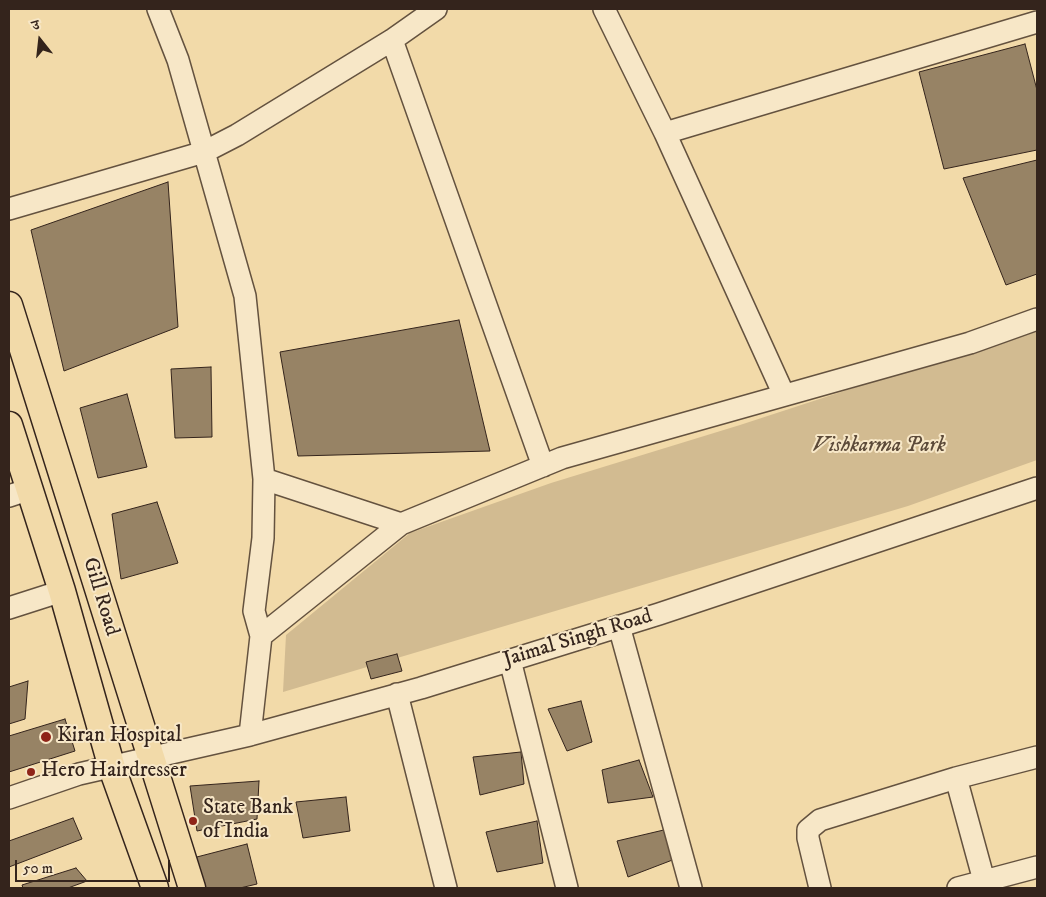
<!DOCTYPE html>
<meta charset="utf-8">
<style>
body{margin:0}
#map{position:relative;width:1046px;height:897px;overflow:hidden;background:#f2daa9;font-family:"IM FELL DW Pica","Noto Serif Devanagari",serif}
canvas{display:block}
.frame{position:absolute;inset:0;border:10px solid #34241c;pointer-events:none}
.north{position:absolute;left:15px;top:15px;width:50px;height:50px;-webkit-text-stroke:4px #f7e7c7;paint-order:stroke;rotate:344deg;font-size:14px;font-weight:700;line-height:20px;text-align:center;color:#34241c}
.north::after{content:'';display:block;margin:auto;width:18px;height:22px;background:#34241c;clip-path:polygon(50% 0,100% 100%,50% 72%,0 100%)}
.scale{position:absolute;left:15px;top:860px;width:155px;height:22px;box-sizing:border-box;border:2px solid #34241c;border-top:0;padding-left:6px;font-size:15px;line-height:18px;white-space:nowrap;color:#34241c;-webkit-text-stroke:4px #f7e7c7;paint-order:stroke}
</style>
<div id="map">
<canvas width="1046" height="897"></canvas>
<div class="frame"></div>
<div class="north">उ</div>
<div class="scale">50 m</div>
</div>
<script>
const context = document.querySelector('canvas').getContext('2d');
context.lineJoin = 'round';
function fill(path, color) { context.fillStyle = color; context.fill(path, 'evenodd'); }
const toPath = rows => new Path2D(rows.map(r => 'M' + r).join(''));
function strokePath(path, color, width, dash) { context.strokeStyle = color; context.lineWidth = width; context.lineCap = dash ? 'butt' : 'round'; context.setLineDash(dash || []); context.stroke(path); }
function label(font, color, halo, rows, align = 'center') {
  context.font = font + ' "IM FELL DW Pica",serif'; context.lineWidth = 4; context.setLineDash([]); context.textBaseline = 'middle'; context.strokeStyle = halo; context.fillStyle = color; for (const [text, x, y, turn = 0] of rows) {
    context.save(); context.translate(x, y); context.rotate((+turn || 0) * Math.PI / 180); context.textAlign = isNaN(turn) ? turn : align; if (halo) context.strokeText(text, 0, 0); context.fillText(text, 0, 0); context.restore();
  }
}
const green = toPath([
 [1037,328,1037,460,908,506,283,692,286,635,410,533,551,483,740,425]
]);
const building = toPath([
 [1025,44,1037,90,1037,150,944,169,919,72,1025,44],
 [1037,160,1037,274,1006,285,963,178,1037,160],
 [168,182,178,327,64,371,31,230,168,182],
 [459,320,490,451,298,456,280,352,459,320],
 [211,367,212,437,175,438,171,369,211,367],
 [127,394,147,467,98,478,80,408,127,394],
 [157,502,178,563,121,579,112,514,157,502],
 [397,654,402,671,371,679,366,662,397,654],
 [28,681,25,719,9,724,9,687,28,681],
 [581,701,592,742,567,751,548,709,581,701],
 [65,719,75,751,9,772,9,736,65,719],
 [521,752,524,784,480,795,473,757,521,752],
 [639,760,653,797,608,803,602,770,639,760],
 [259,781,257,819,197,831,190,786,259,781],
 [346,797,350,831,303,838,296,802,346,797],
 [73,818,82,839,9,867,9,841,73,818],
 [537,821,543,863,497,872,486,832,537,821],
 [668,829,675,859,628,877,617,841,668,829],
 [247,844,257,884,240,888,200,888,193,858,247,844],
 [76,868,87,881,68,888,23,888,22,885,76,868]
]);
const minor = toPath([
 [158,9,178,60,245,296,264,479,263,538,254,611,261,636,250,735],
 [604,9,665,133,784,395],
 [392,40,543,466],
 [665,133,1037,22],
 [9,209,204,152,237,135,392,40,436,9],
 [264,479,401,524,562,458,970,343,1037,319],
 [9,496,30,489],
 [9,608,62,591],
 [619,626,691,888],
 [261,636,401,524],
 [510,660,567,888],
 [397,694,446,888],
 [956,778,986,888],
 [9,798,79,774,250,735,421,688,659,614,1037,488],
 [820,888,808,838,808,830,820,820,956,778,1037,757],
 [958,888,1037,867]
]);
const major = toPath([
 [9,305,192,888],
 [9,425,62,591,112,768,155,888]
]);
const markers = [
 [46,737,6,"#8f2418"],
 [31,772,5,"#8f2418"],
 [193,821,5,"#8f2418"]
];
const parkNames = [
 ["Vishkarma Park",879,447]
];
const streetNames = [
 ["Gill Road",100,597,73],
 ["Jaimal Singh Road",578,639,-17]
];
const poiNames = [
 ["Kiran Hospital",57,737],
 ["Hero Hairdresser",41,772],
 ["State Bank",203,809],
 ["of India",203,833]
];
fill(green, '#d2bb91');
fill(building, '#978365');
strokePath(building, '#34241c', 1);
strokePath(minor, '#64523f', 24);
strokePath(major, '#34241c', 29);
strokePath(minor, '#f7e7c7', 21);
strokePath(major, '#f2daa9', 26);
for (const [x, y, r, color] of markers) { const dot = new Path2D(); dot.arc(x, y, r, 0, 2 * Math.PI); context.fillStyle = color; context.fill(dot); strokePath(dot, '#f7e7c7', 2); }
label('italic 21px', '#5c4a39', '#f7e7c7', parkNames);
label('21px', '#34241c', '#f7e7c7', streetNames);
label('21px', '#34241c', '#f7e7c7', poiNames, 'left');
</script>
